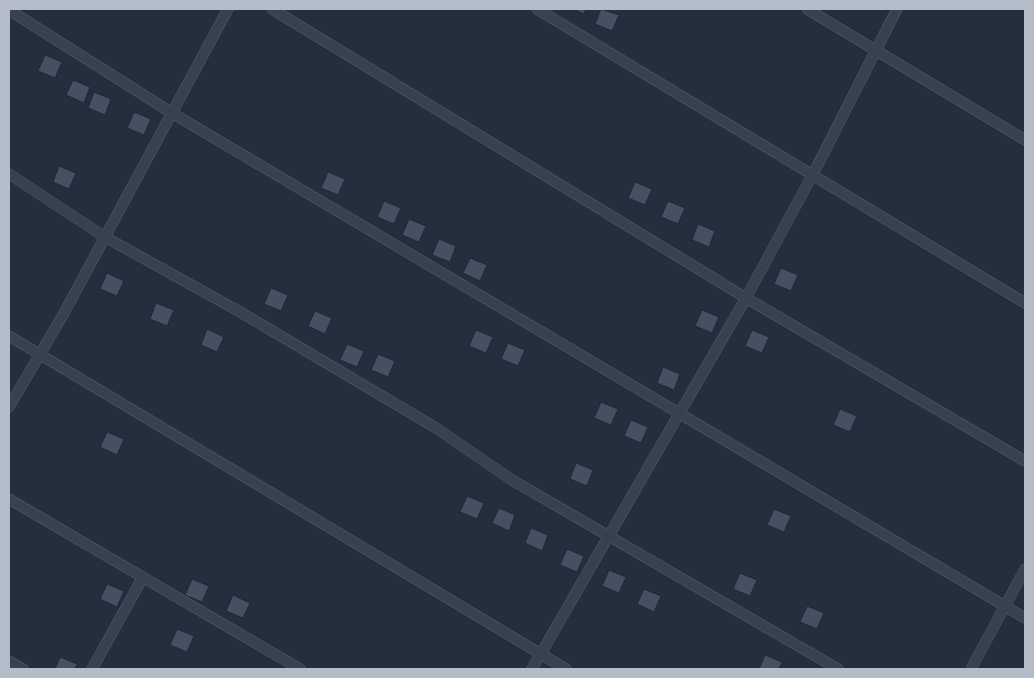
<!DOCTYPE html>
<style>
body{margin:0}
#map{position:relative;width:1034px;height:678px;overflow:hidden;background:#242f3e;font-family:Rubik,sans-serif}
canvas{display:block}
.frame{position:absolute;inset:0;border:10px solid #b4bcc9;pointer-events:none}
</style>
<div id="map">
<canvas width="1034" height="678"></canvas>
<div class="frame"></div>
</div>
<script>
const context = document.querySelector('canvas').getContext('2d');
context.lineJoin = 'round';
function fill(path, color) { context.fillStyle = color; context.fill(path, 'evenodd'); }
const toPath = rows => new Path2D(rows.map(r => 'M' + r).join(''));
function strokePath(path, color, width, dash) { context.strokeStyle = color; context.lineWidth = width; context.lineCap = dash ? 'butt' : 'round'; context.setLineDash(dash || []); context.stroke(path); }
const building = toPath([
 [573,9,586,9,584,14,573,9],
 [601,9,619,15,612,31,595,24,601,9],
 [45,55,62,62,55,78,38,71,45,55],
 [73,80,90,87,84,103,66,95,73,80],
 [94,92,111,99,105,115,88,108,94,92],
 [134,112,151,119,144,135,127,128,134,112],
 [59,166,76,173,69,189,53,182,59,166],
 [328,172,345,179,338,195,321,188,328,172],
 [635,182,652,189,645,205,628,198,635,182],
 [384,201,401,208,394,224,377,217,384,201],
 [668,201,685,208,678,224,661,217,668,201],
 [409,219,426,226,419,242,402,235,409,219],
 [698,224,715,231,709,247,692,240,698,224],
 [439,239,456,246,450,262,432,255,439,239],
 [470,258,487,265,480,281,463,273,470,258],
 [781,268,798,275,791,291,774,284,781,268],
 [107,273,124,281,117,296,100,289,107,273],
 [271,288,288,295,281,311,264,304,271,288],
 [156,303,174,310,167,326,150,319,156,303],
 [702,310,719,317,712,333,695,326,702,310],
 [315,311,332,318,325,334,308,326,315,311],
 [207,329,224,337,217,352,201,345,207,329],
 [476,330,493,337,486,353,469,346,476,330],
 [752,330,769,337,762,353,745,346,752,330],
 [508,343,525,350,518,366,501,359,508,343],
 [347,344,364,351,357,367,340,360,347,344],
 [378,354,395,361,388,377,371,370,378,354],
 [663,367,680,374,674,390,657,383,663,367],
 [601,402,618,409,611,425,594,418,601,402],
 [840,409,857,416,850,432,833,425,840,409],
 [631,420,648,427,641,443,624,436,631,420],
 [107,432,124,439,117,455,100,447,107,432],
 [576,463,593,470,587,486,570,479,576,463],
 [467,496,484,503,477,519,460,512,467,496],
 [499,508,515,515,509,531,492,523,499,508],
 [774,509,791,516,784,532,767,525,774,509],
 [531,528,548,535,542,551,525,543,531,528],
 [567,549,584,556,577,572,560,565,567,549],
 [609,570,626,577,619,593,602,586,609,570],
 [740,573,757,580,750,596,733,589,740,573],
 [192,579,209,586,202,602,185,595,192,579],
 [107,584,124,591,117,607,100,599,107,584],
 [644,589,661,596,654,612,637,604,644,589],
 [233,595,250,603,243,618,226,611,233,595],
 [807,606,824,613,817,629,800,622,807,606],
 [177,629,194,636,187,652,170,645,177,629],
 [765,655,782,662,779,669,759,669,765,655],
 [60,657,77,664,75,669,55,669,60,657]
]);
const minor = toPath([
 [272,9,746,298,1025,461],
 [537,9,1025,303],
 [807,9,1025,140],
 [9,10,172,113,1025,618],
 [9,174,105,237,242,313,436,428,512,480,838,669],
 [9,336,566,669],
 [9,407,64,313,228,9],
 [9,499,300,669],
 [9,661,23,669],
 [92,669,143,577],
 [532,669,746,298,813,174,897,9],
 [971,669,1025,569]
]);
fill(building, '#455162');
strokePath(building, '#1f2835', 1);
strokePath(minor, '#565f6c', 11);
strokePath(minor, '#38414e', 10);
</script>
